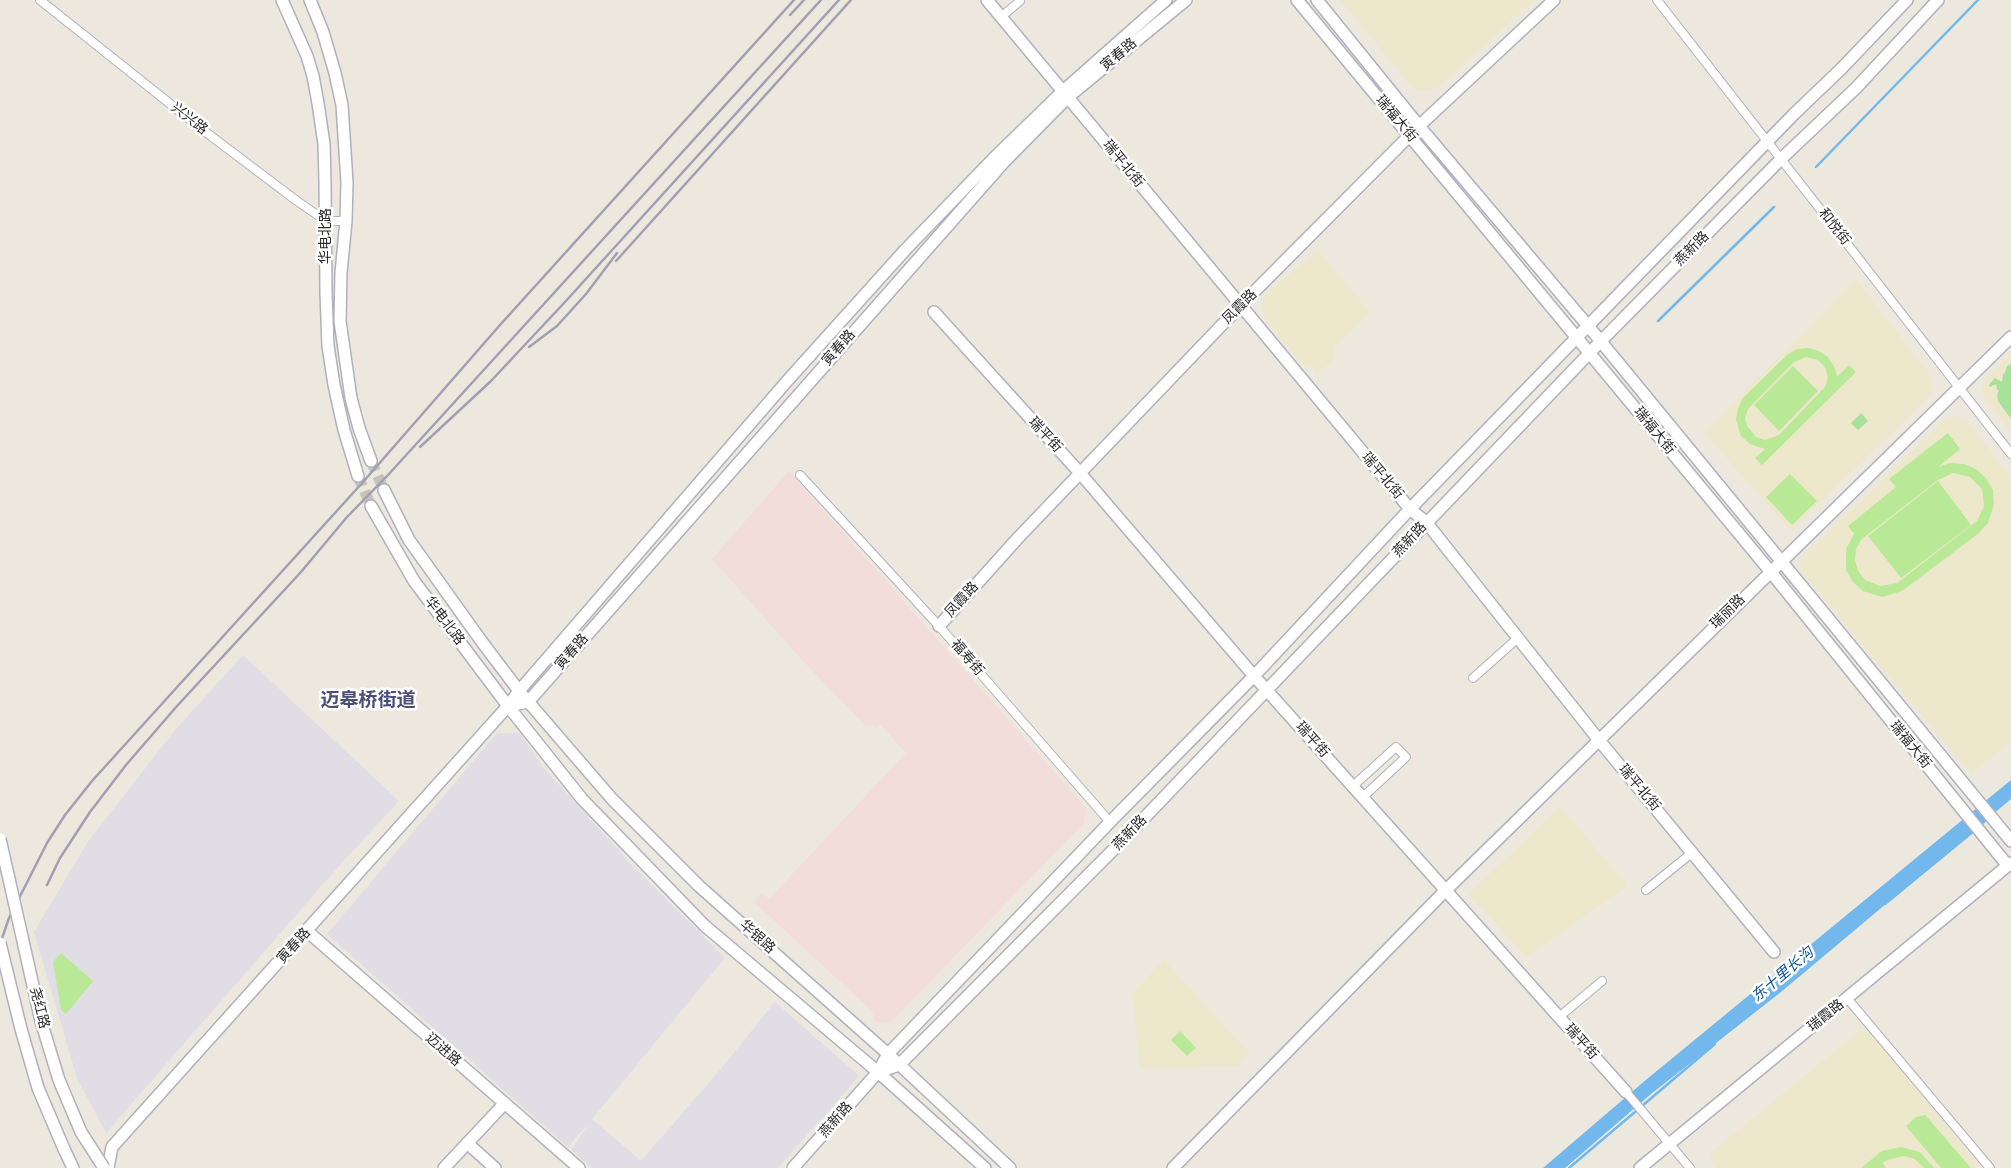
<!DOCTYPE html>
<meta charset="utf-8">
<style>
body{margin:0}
canvas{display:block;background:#ece8dd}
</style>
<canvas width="2011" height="1168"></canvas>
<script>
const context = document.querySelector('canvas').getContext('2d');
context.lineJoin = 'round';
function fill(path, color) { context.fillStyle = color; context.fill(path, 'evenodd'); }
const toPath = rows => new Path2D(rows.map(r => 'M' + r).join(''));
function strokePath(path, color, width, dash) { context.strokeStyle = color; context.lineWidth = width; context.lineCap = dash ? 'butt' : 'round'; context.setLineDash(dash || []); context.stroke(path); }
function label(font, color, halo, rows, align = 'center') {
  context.font = font + ' Signika,"Noto Sans SC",sans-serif'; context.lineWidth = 5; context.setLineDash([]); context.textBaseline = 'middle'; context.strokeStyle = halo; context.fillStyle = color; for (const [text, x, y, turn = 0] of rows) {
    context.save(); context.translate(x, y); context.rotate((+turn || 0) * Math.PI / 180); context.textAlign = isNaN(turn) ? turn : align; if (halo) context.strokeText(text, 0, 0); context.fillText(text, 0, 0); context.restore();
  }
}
const industrial = toPath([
 [243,655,399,801,338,867,106,1133,77,1078,34,932,87,843,175,730],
 [497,733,520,733,542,766,632,865,725,958,592,1119,641,1161,719,1071,775,1002,859,1076,778,1168,592,1168,571,1150,589,1123,568,1147,327,934]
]);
const education = toPath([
 [1340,0,1534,0,1439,87,1426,90,1413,89],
 [1318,250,1371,313,1333,348,1333,360,1317,374,1310,365,1305,368,1266,320,1261,306,1265,295],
 [1856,279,1928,372,1932,380,1932,394,1791,531,1704,433],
 [2011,353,2011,433,1985,399,1982,386,1984,380],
 [1954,416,1968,421,2011,478,2011,741,1971,774,1803,573,1800,561,1944,420],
 [1560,806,1628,886,1526,957,1469,894],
 [1164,959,1250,1054,1237,1066,1140,1068,1132,993],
 [1858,1032,1870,1032,1980,1168,1716,1168,1710,1161,1710,1153]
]);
const medical = toPath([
 [789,471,1084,806,1085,813,1084,823,890,1023,875,1022,872,1011,754,902,762,893,769,899,906,753,880,724,876,727,873,725,866,726,801,659,712,559]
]);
const green = toPath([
 [2011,364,2011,419,1998,401,1997,395,1999,390,1997,390,1996,384,1990,387,1989,385,1995,378,2002,382,2003,374,2005,373,2007,366],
 [1861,413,1868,421,1858,430,1851,423]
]);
const pitch = toPath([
 [1808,348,1819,351,1828,357,1835,368,1837,377,1849,365,1856,372,1762,465,1755,458,1765,449,1750,444,1741,436,1736,420,1738,408,1743,398,1787,355,1797,349],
 [1806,357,1818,360,1825,367,1828,377,1825,387,1779,435,1765,440,1756,437,1747,426,1745,418,1748,409,1794,362],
 [1793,366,1818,391,1779,431,1754,405],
 [1948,433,1960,449,1938,467,1950,463,1964,464,1976,469,1986,478,1993,490,1994,504,1988,523,1979,533,1902,591,1882,597,1863,591,1853,582,1846,570,1846,549,1855,532,1853,533,1848,526,1896,487,1889,479],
 [1953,473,1970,477,1982,489,1984,506,1977,521,1897,583,1880,586,1865,580,1858,571,1855,560,1856,549,1862,539,1938,480],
 [1790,474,1817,501,1792,525,1766,497],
 [1938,481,1971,525,1901,578,1868,536],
 [61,953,93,981,66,1014,61,1010,53,962],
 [1180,1031,1196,1048,1187,1056,1171,1040],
 [1925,1115,1927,1117,1971,1168,1941,1168,1906,1126,1916,1117],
 [1901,1147,1920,1152,1934,1168,1924,1168,1915,1159,1904,1156,1887,1160,1882,1163,1886,1168,1861,1168,1882,1151]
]);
const water = toPath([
 [2011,780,2011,799,1781,992,1651,1094,1565,1168,1543,1168,1647,1079]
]);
const stream = toPath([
 [1816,167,1978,0],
 [1658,321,1774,207],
 [1979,826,1988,818],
 [1885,904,1975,830],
 [1569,1168,1715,1044]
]);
const secondaryTunnel = toPath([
 [371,461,384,490],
 [358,476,371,506]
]);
const street = toPath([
 [40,0,203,130,297,201,326,221,346,221],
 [1657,0,2011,454],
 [1001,17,1020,1],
 [800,475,939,626,1110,822],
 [1473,678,1518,638],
 [1353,786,1396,747,1406,757,1363,797],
 [1646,890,1693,852],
 [1847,998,1990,1168],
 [1559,1017,1602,981],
 [1626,1092,1690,1168]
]);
const secondary = toPath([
 [282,0,307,56,313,76,318,103,324,144,325,181,326,293,328,346,334,385,344,430,358,476],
 [310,0,323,32,335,73,342,105,347,182,346,221,341,273,340,321,351,398,359,428,371,461],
 [987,0,1410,509,1426,522,1598,739,1774,952],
 [1297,0,1770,571,2008,866],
 [1317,0,1419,126,1589,327,2011,841],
 [934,312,1080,473,1254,676,1626,1092],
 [384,490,409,540,482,642,519,691,612,799,699,886,888,1054,1010,1168],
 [371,506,414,581,508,706,582,799,705,926,878,1072,985,1168],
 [939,626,1017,539,1240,306,1419,126,1554,0],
 [508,706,528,702,1003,163,1068,97,1186,0],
 [307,931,579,1168],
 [878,1072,899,1065,1126,837,1601,341,1781,159,1856,88,1938,0],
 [467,1143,495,1168],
 [64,1149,73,1168],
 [108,1168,112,1147,508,706,519,691,788,380,906,249,993,159,1063,91,1166,0],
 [444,1168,505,1103],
 [793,1168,878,1072,888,1054,1110,822,1254,676,1410,509,1794,114,1841,69,1907,0],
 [1173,1168,1446,890,2011,337],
 [1640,1168,2011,863]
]);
const rail = toPath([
 [790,15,804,0],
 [616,261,851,0],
 [529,347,557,326,586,294,617,253],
 [420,447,491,381,565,302,839,0],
 [47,885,60,858,90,812,126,765,177,706,301,572,347,517,388,475,821,0],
 [0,944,9,918,47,843,65,815,92,781,363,482,500,325,794,0]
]);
const secondaryBridge = toPath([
 [0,839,41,1021,59,1080,81,1132,104,1168],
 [0,943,21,1029,38,1088,64,1149]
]);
const streetNames = [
 ["寅春路",1119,55,-40],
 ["兴兴路",189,119,38],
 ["瑞福大街",1396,119,50],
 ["瑞平北街",1123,164,51],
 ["和悦街",1834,227,52],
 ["华电北路",326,236,-90],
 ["燕新路",1692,249,-45],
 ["凤霞路",1240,307,-45],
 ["寅春路",839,348,-49],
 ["瑞福大街",1654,431,51],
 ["瑞平街",1045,435,47],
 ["瑞平北街",1382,476,50],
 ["燕新路",1410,540,-47],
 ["凤霞路",962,600,-48],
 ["瑞丽路",1728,612,-44],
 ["华电北路",444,621,53],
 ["寅春路",572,652,-49],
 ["福寿街",967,658,49],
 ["瑞平街",1312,740,48],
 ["瑞福大街",1910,745,51],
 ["瑞平北街",1639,788,50],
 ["燕新路",1130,833,-46],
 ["华银路",757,937,42],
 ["寅春路",294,946,-48],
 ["尧红路",39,1008,76],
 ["瑞霞路",1826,1016,-39],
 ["瑞平街",1581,1042,48],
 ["迈进路",443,1050,41],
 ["燕新路",836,1120,-49]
];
const waterNames = [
 ["东十里长沟",1783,975,-40]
];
const districtNames = [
 ["迈皋桥街道",368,701]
];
fill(industrial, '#e0dde5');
fill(education, '#ede8cc');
fill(medical, '#f2ddda');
fill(green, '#a7e19a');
fill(pitch, '#b9e896');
fill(water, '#72b8ec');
strokePath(stream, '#72b8ec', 2.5);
strokePath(secondaryTunnel, '#c5c2b9', 11, [11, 5.5]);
strokePath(street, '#b0b0be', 10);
strokePath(secondary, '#b0b0be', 14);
strokePath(street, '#fff', 8);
strokePath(secondary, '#fff', 11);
strokePath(rail, '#a09fb4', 2.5);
strokePath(secondaryBridge, '#b0b0be', 14, []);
strokePath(secondaryBridge, '#fff', 11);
label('14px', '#2a2a2a', '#fff', streetNames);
label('italic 15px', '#105498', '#fff', waterNames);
label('bold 19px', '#4c4d7a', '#fff', districtNames);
</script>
